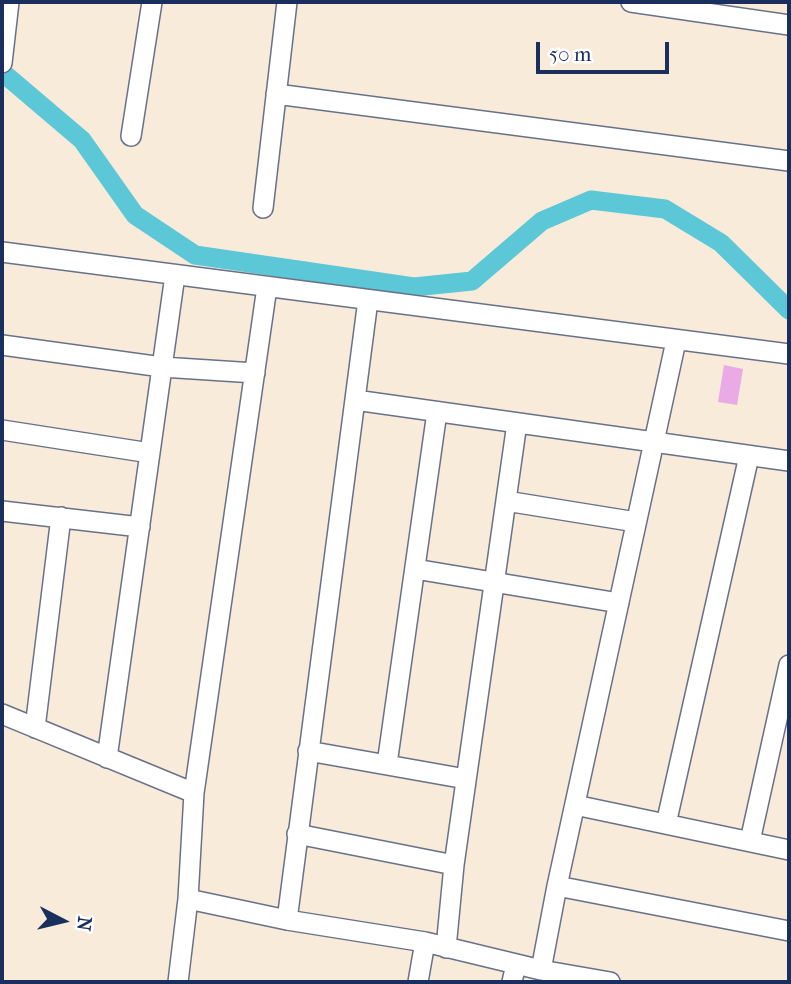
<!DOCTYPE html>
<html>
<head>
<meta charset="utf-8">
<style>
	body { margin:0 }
	#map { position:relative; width:791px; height:984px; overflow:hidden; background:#f8ebda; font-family:"IM FELL French Canon",serif }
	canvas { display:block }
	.frame { position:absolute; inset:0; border:4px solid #1b2f5e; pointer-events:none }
	.north { position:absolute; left:28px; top:886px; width:70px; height:70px; -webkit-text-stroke:5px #fff; paint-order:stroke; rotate:97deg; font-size:19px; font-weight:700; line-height:28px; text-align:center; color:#1b2f5e }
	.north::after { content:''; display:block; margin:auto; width:24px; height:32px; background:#1b2f5e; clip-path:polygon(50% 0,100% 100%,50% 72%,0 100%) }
	.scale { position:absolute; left:536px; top:42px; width:133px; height:32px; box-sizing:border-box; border:4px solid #1b2f5e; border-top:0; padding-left:9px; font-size:21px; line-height:24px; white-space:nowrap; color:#1b2f5e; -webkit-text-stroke:5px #fff; paint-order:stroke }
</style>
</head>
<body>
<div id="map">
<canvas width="791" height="984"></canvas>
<div class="frame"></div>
<div class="north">N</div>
<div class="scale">50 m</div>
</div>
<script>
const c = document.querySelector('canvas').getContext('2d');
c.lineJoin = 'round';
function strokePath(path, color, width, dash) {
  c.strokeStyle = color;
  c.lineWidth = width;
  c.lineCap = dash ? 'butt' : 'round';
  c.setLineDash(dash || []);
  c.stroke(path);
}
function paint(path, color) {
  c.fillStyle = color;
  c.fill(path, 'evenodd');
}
strokePath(new Path2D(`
	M2,72L82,140L135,215L195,255L414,287L472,281L542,221L591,200L665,209L721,243L789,310`), '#5cc7d6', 19);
paint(new Path2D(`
	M724,365L743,369L737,405L718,402Z`), '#eaaae5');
const minor = new Path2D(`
	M631,2L789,25
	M2,63L9,2
	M276,94L789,161
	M131,136L152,2
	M263,208L287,2
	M2,252L789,354
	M2,345L162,367L255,373
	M355,400L789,461
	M2,430L150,453
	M506,501L636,522
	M2,511L140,527
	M415,569L619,603
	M2,714L194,793L188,899L287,920L425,942L541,970L610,982
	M35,728L61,517
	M308,751L466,779
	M107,758L175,275
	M387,764L437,412
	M194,793L267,287
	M575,805L789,850
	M666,824L749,456
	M297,834L454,865
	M750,841L789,665
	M557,886L789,931
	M287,920L368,300
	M446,948L454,865L517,423
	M541,970L557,886L676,341
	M178,982L188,899
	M418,982L425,942
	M512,982L516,964`);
strokePath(minor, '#687189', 22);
strokePath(minor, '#fff', 19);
</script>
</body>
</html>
